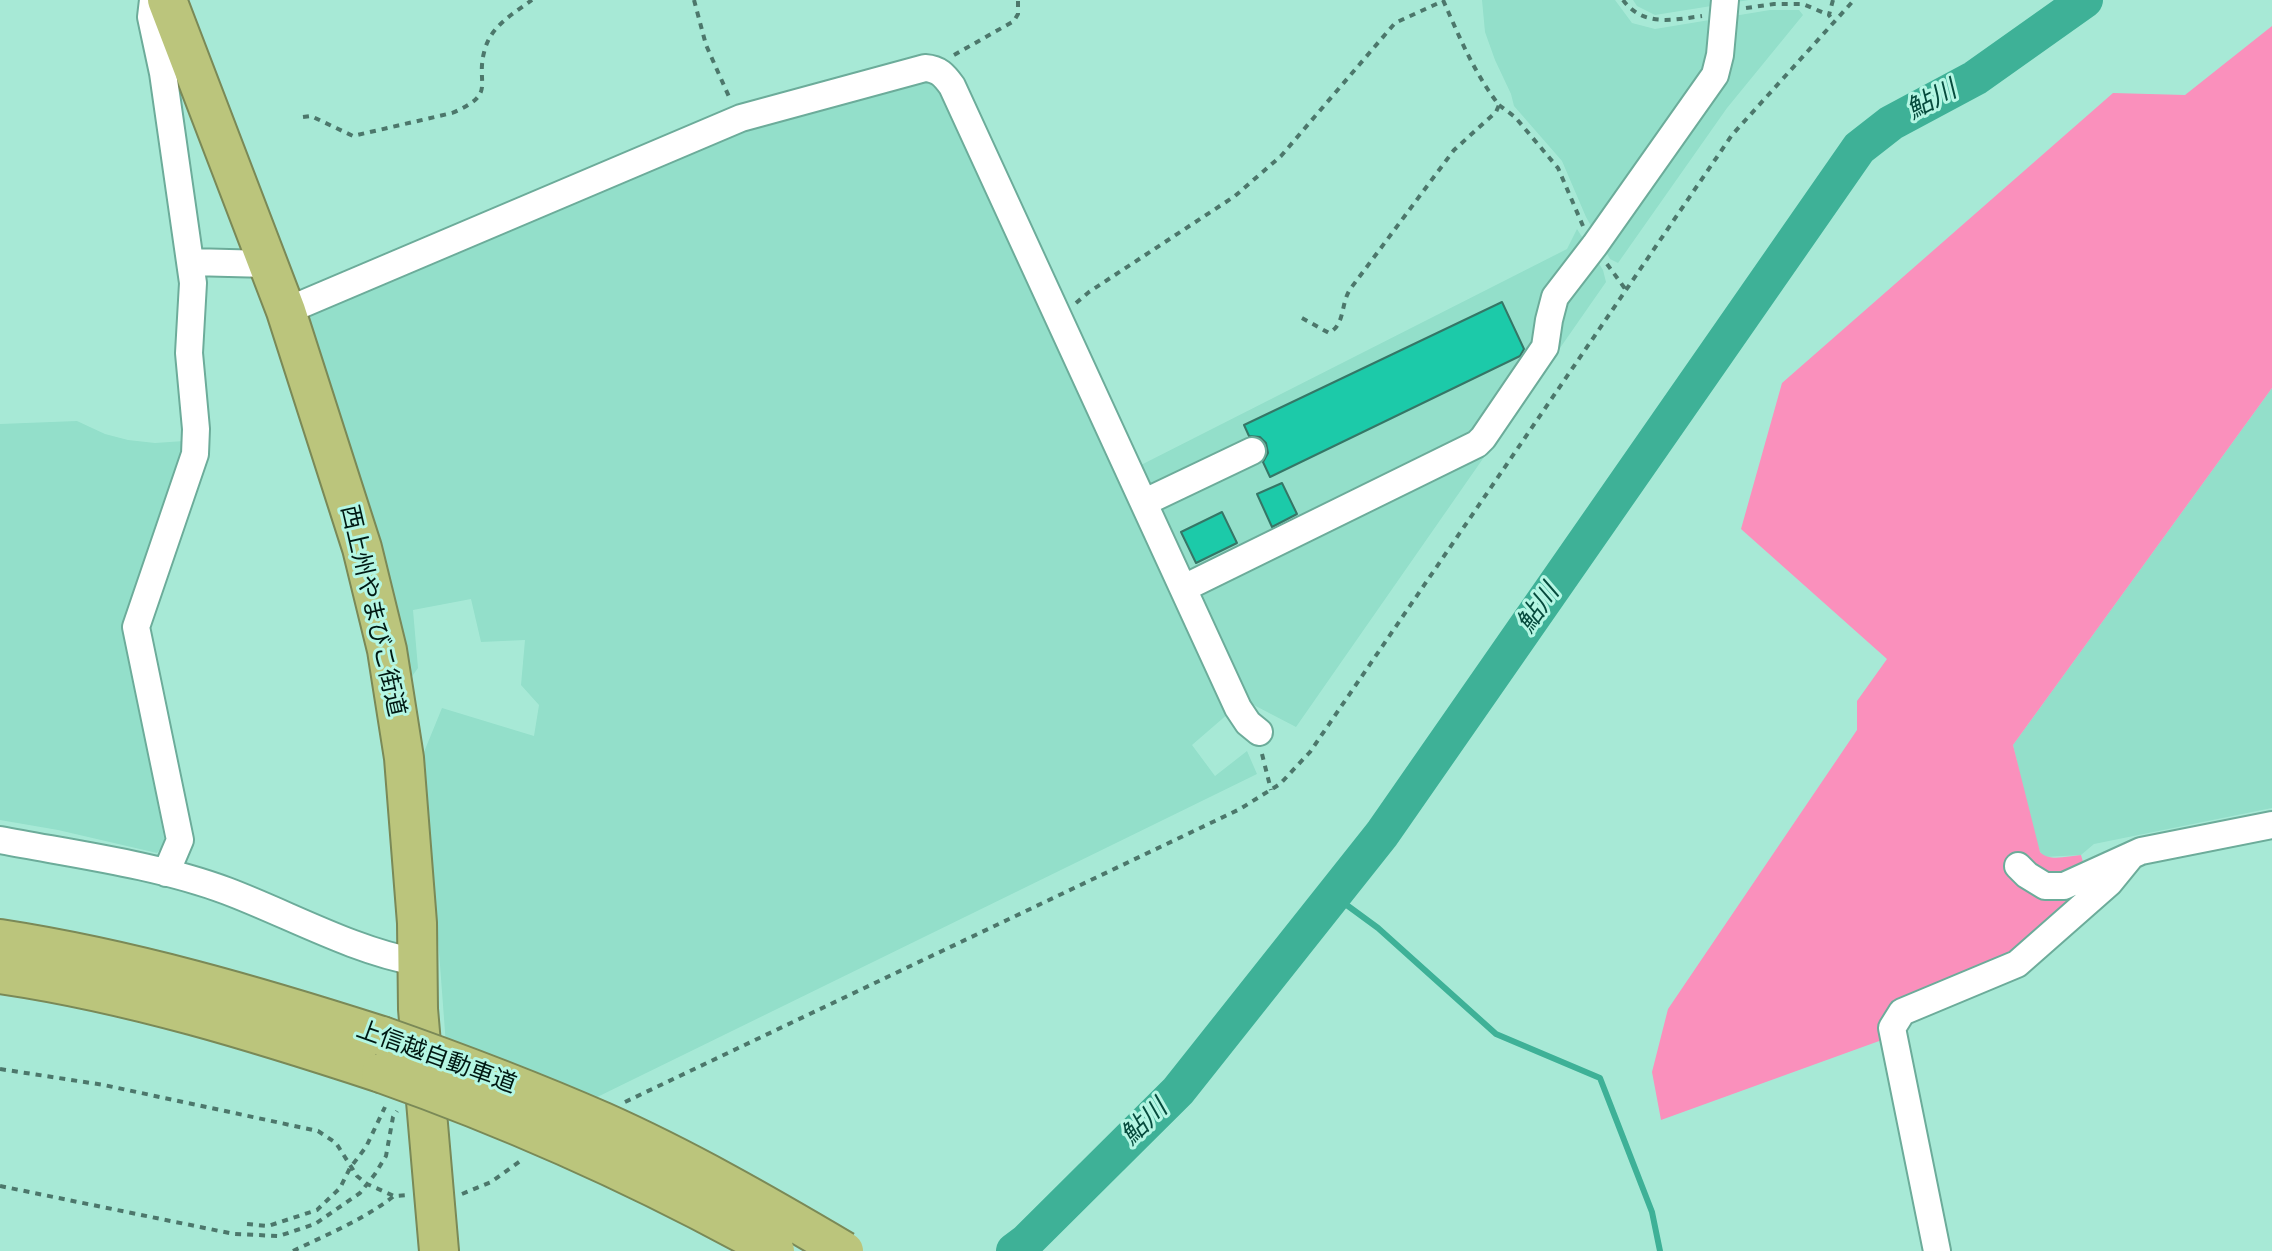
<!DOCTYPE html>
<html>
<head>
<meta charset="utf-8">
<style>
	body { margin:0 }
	canvas { display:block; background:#a7e9d6 }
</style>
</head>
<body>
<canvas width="2272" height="1251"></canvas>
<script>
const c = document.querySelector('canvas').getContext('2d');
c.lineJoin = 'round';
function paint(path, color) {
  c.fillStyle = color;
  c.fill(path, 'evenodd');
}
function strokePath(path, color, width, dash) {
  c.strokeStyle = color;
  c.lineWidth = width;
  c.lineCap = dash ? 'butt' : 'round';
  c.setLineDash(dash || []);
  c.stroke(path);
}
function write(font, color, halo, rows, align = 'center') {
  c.font = font + ' "Varela Round","Noto Sans JP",sans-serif';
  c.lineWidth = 6;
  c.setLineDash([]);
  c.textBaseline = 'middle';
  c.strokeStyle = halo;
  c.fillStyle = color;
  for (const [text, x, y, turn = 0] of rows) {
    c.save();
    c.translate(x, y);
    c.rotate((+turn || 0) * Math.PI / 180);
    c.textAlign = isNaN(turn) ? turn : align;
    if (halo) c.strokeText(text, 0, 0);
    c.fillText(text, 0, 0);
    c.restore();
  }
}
paint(new Path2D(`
	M1482,0H1615L1632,23L1655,29L1770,10H1799L1803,15L1727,108L1618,263L1610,259L1586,217L1562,161L1514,106L1511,94L1495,60L1485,32Z
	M1633,0H1749L1655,15L1637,6Z
	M924,81L946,90L1229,713L1192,745L1215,776L1247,751L1257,774L587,1102L446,1045L424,752L442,708L534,736L539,705L521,685L525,640L481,642L471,599L413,610L418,668L408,682L306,328L311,313L757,123Z
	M1577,229L1603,270L1606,282L1296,727L1246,701L1137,467L1567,249Z
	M2272,388V808L2094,844L2081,855L2044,857L2040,852L2034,834L2013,745Z
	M77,421L105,434L128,440L155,443L184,441L185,451L126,618L165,844L157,853L58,830L0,820V424Z`), '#93dfca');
paint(new Path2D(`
	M2272,26V388L2013,745L2040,852C2049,862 2068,856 2081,855L2091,890L2014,958L1882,1040L1661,1120L1652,1072L1668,1009L1857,730V701L1887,659L1741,529L1782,383L2113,93L2185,95Z`), '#fa90bc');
strokePath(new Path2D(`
	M1333,895L1378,928L1496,1034L1600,1078L1652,1212L1660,1251`), '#3eb197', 6);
strokePath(new Path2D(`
	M1014,1251L1026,1242L1178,1091L1382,834L1859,148L1891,123L1975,78L2085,0`), '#3eb197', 36);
const building = new Path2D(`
	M1502,302L1524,349L1520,356L1270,477L1263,462L1268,453L1266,443L1260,437L1249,436L1244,425Z
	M1282,483L1297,514L1272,527L1257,494Z
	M1222,512L1237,543L1196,563L1181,532Z`);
paint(building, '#1ccaa9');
strokePath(building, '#357666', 2);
const minor = new Path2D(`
	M153,0L151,17L163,73L193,283L189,353L196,429L195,454L136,627L180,840L166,873
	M190,262L268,264
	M286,311L741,118L925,68C939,69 944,75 952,86L1238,708L1248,723L1259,732
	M1145,502L1252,451
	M1184,588L1477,444L1483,438L1545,347L1549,320L1555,297L1595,245L1715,75L1720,55L1725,0
	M0,840C73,854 158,865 227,891C288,914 354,951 417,962
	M2018,866L2027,875L2045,886H2064L2141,851L2272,825
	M1937,1251L1892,1028L1902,1012L2017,964L2109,883L2131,856`);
const highway = new Path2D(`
	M167,0L286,311L362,548L387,650L404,758L417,923L418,1009L439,1251
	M0,939C130,959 257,996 382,1036
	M0,974C130,993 256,1032 381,1073`);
strokePath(minor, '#6cac9a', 30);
strokePath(highway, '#7a8957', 42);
strokePath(new Path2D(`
	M694,0L706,45L730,99
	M1623,0C1643,27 1672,20 1702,16
	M1833,0L1829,15L1834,22
	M1746,8L1774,4H1803L1829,15
	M954,55L1014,21L1018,14V0
	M1499,105L1515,117L1558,168L1583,226
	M303,117L311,116L353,136L452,113C499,93 474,85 485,49C491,26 514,13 532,0
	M1607,264L1626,290
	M1076,303L1089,292L1235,196L1281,156L1395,23L1443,1
	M1302,318L1329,333C1346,324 1340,303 1351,288L1454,150L1496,112L1499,105C1474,73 1459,36 1443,0
	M1262,754L1271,790
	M0,1069L104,1085L318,1131L336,1143L357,1176L367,1184L394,1196L408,1195
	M625,1102L1240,809L1280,784L1310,752L1732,135L1854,0
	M0,1186L234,1234L279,1236L315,1224L360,1193L375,1174L386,1156L393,1117L397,1111
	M462,1194L491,1182L523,1159
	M247,1224L268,1226L317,1210L340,1188L350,1168L366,1147L385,1107
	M293,1251C328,1234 363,1220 394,1196`), '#4c776b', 4, [6, 6]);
strokePath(minor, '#fff', 26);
strokePath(highway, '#bbc57c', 38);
const highwayBridge = new Path2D(`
	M382,1036C456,1062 530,1090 603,1122C686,1159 766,1205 844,1251
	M381,1073C517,1121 648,1180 775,1251`);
strokePath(highwayBridge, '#7a8957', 42, []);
strokePath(highwayBridge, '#bbc57c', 38);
write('24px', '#001913', '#b4f6e3', [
	["西上州やまびこ街道",372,611,77],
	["上信越自動車道",436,1058,20]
]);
write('italic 26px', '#064b3d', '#b4f6e3', [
	["鮎川",1932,101,-28],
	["鮎川",1539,609,-55],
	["鮎川",1145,1123,-44]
]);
</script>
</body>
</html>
